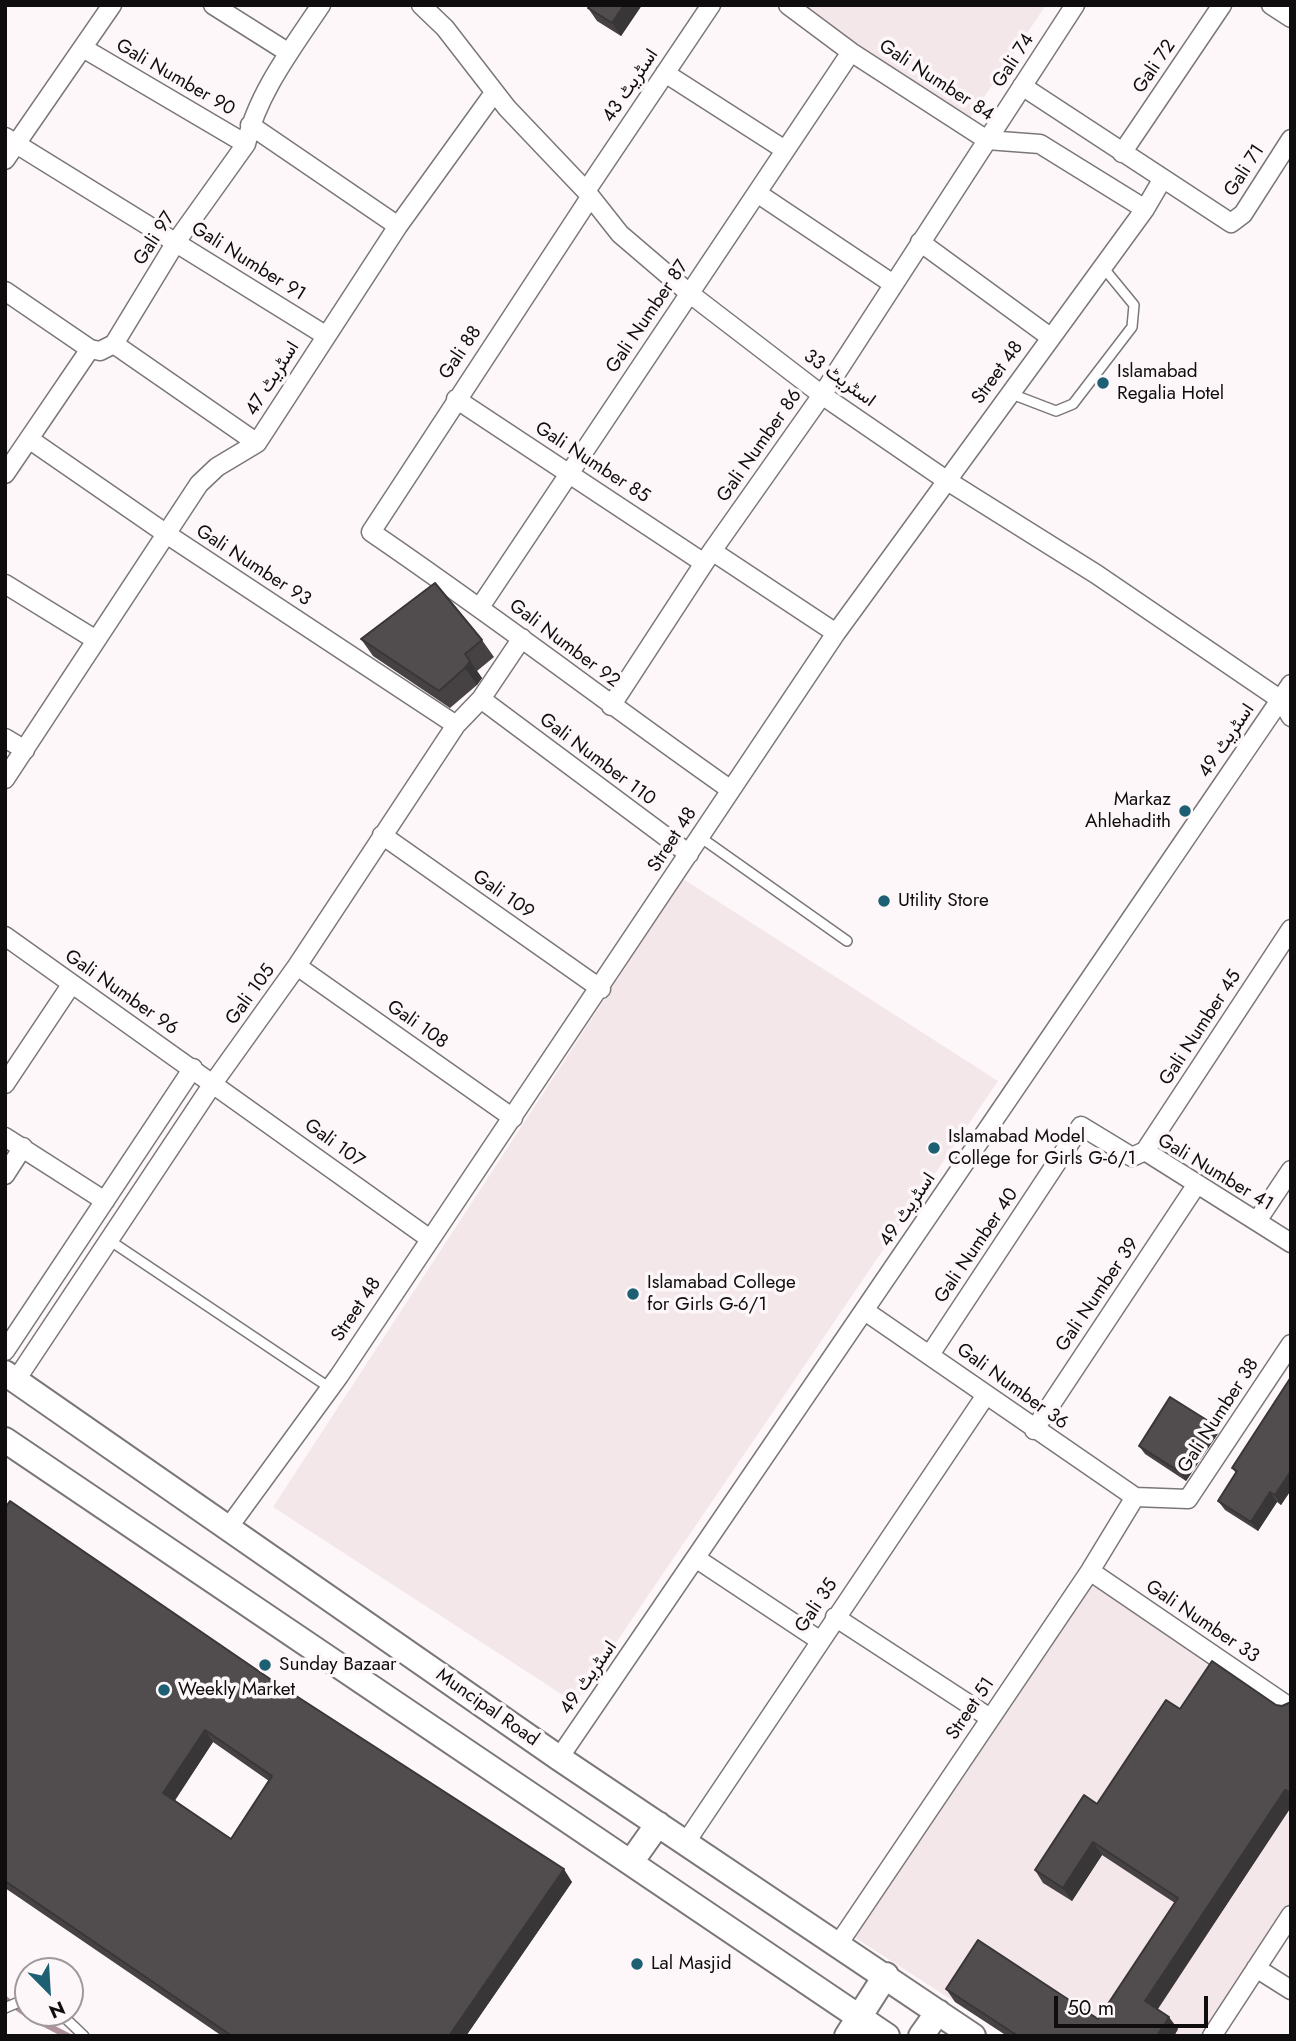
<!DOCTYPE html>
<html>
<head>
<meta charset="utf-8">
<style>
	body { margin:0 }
	#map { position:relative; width:1296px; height:2041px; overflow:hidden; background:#fdf7f9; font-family:Jost,sans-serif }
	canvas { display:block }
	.frame { position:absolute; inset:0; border:7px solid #0f0d0e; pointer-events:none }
	.north { position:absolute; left:14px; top:1957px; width:70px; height:70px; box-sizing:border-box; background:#fdf7f9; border:2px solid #9e999b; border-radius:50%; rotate:156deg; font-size:19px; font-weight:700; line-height:28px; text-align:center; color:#0f0d0e }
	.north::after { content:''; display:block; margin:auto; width:24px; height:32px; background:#1d6073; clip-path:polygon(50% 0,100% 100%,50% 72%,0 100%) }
	.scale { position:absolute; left:1054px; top:1996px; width:154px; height:32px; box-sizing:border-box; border:4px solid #0f0d0e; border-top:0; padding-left:9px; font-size:21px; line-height:24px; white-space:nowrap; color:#0f0d0e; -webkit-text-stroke:5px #fdf7f9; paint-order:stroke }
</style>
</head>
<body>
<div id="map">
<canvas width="1296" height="2041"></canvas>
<div class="frame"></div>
<div class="north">N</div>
<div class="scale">50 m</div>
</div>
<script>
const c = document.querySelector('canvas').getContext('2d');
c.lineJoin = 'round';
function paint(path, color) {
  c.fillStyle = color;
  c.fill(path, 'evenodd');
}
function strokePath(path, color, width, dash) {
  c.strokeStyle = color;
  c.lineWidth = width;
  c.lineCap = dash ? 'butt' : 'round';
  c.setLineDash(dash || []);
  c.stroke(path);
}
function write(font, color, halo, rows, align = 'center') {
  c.font = font + ' Jost,Vazirmatn,sans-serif';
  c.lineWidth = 7;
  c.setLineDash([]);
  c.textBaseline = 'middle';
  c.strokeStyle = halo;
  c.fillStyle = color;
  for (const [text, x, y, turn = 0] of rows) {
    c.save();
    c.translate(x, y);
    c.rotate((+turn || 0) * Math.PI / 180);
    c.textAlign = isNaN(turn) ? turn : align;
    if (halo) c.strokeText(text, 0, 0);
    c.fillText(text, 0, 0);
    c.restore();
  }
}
paint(new Path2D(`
	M790,5H1046L970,118Z
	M683,879L998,1081L575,1703L273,1507Z
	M1090,1578L1291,1716V1903L1203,2036H1008L854,1937Z`), '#f4e7ea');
strokePath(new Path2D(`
	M5,1999L29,2016L68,2036`), '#b1919b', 6);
const lane = new Path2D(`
	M1009,393L1056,411L1073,404L1132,327L1134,305L1102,266
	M700,837L847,941
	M109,1240L330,1388
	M5,2008L28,1998
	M60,2013L84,2036`);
const street = new Path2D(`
	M213,5L289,53
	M421,5L445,28L507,108L586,191L620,234L689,293L822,395L946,480L1096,574L1281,700L1291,717
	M788,5L851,52L987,140L1040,144L1145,209
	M1271,5L1291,18
	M83,48L246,144
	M665,73L785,150
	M1022,86L1231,223L1243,214L1291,139
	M250,125L398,226
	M5,137L325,335
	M1122,153L1222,5
	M5,160L112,5
	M586,191L711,5
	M757,193L893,284
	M589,199L371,532C493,615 610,705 731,790
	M920,242L1050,337
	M5,291L90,349
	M114,344L257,443
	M456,399L704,563
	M29,439L168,535L456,725
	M5,474L90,349L100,351L114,344L176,242L246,144C257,94 293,47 321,5
	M712,551L836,633
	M5,584L96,640
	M480,607L851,52
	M481,699L689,854
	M611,706L712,551L822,395L1075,5
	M5,738L25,750
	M5,779L199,484L217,467L257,443L398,226L494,93
	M382,835L601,989
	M5,936L430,1239
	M297,966L513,1118
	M5,1084L71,985
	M5,1137L105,1201
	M1145,1151L1291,929
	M5,1175L23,1147
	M1257,1221L1291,1170
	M865,1311L1135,1497
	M5,1351L193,1068
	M931,1353L1081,1126L1132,1157L1145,1151L1291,1243
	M16,1380L214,1082L297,966L456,725L481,699L522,638
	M1034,1430L1197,1184
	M1135,1497L1188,1499L1291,1344
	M228,1528L339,1376L836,633L1145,209L1162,180
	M697,1559L819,1640
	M1090,1571L1291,1708
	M835,1617L990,1718
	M559,1758L1291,684
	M686,1842L986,1395
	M839,1943L1090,1571L1135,1497
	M1256,1968L1291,1990
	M1212,2036L1291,1915`);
const secondary = new Path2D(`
	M5,1373L559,1758L973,2036
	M5,1440L887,2036
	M631,1862L658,1824
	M847,2036L886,1975
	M921,2036L938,2012`);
strokePath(lane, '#7b7778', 12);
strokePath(street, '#7b7778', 21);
strokePath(secondary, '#7b7778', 28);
strokePath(lane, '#fff', 9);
strokePath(street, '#fff', 18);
strokePath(secondary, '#fff', 24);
paint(new Path2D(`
	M590,5H642L621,36L597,21L588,8Z
	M361,639L482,640L494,657L477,671L482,678L477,685L450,708L373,656Z
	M1291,1377V1490L1281,1505L1277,1502L1258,1531L1225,1510L1218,1501L1236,1473L1232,1468Z
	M1219,1432L1186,1481L1145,1454L1139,1446Z
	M5,1508L273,1681L572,1882L466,2036H222L5,1888ZM213,1742L269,1781L231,1839L175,1800Z
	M1291,1702V1807L1158,2009L1178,2029L1174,2036H1007L955,2002L946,1989L1098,2019L1175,1903L1102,1855L1072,1901L1043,1883L1035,1870L1097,1804L1180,1709L1276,1705L1282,1706Z`), '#464243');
paint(new Path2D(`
	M624,5H642L621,36L612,23Z
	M470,661L482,678L477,685L465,668Z
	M1213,1424L1219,1432L1186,1481L1180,1472Z
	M1291,1471V1490L1281,1505L1275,1495Z
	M1270,1492L1277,1502L1258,1531L1251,1522Z
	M205,1730L213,1742L172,1805L163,1793Z
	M1285,1790L1291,1798V1807L1154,2014L1145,2001Z
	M1093,1842L1102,1855L1072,1901L1063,1888Z
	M564,1869L572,1882L466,2036H449Z
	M1169,2017L1178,2029L1174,2036H1157Z`), '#393637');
const building = new Path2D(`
	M590,5H624L612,23L588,8Z
	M435,583L482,640L465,654L470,661L465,668L439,691L361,639Z
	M1291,1377V1471L1275,1495L1270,1492L1251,1522L1218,1501L1237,1471L1232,1468Z
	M1170,1397L1213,1424L1180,1472L1139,1446Z
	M10,1501L273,1681L564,1869L449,2036H232L5,1881V1508ZM205,1730L272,1776L231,1839L163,1793Z
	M1212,1661L1276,1705L1282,1706L1291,1702V1793L1285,1790L1145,2001L1169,2017L1157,2036H1018L946,1989L978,1940L1098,2019L1178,1898L1093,1842L1063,1888L1035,1870L1084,1795L1097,1804L1166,1700L1180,1709Z`);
paint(building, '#514d4e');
strokePath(building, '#393637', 2);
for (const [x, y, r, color] of [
	[1103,383,7,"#1d6073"],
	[1185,811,7,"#1d6073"],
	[884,901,7,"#1d6073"],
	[934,1148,7,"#1d6073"],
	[633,1294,7,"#1d6073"],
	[265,1665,7,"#1d6073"],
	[164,1690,7,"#1d6073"],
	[637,1964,7,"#1d6073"]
]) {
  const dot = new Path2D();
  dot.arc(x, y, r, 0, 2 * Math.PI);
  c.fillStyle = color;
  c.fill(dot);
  strokePath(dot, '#fdf7f9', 2.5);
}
write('19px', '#0f0d0e', '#fdf7f9', [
	["Gali 74",1014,61,-57],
	["Gali 72",1155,67,-56],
	["Gali Number 90",175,78,30],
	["Gali Number 84",936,81,33],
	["اسٹریٹ 43",631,86,-56],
	["Gali 71",1245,171,-57],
	["Gali 97",155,239,-57],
	["Gali Number 91",248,262,32],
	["Gali Number 87",648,317,-56],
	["Gali 88",461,353,-56],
	["Street 48",998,373,-54],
	["اسٹریٹ 47",273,379,-58],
	["اسٹریٹ 33",839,379,36],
	["Gali Number 86",760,446,-55],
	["Gali Number 85",592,463,33],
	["Gali Number 93",253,566,33],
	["Gali Number 92",564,644,37],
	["اسٹریٹ 49",1227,741,-56],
	["Gali Number 110",597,760,37],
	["Street 48",673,840,-57],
	["Gali 109",503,895,35],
	["Gali Number 96",121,993,35],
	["Gali 105",251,995,-54],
	["Gali 108",417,1025,35],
	["Gali Number 45",1201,1028,-57],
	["Gali 107",334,1144,36],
	["Gali Number 41",1215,1173,31],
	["اسٹریٹ 49",908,1210,-56],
	["Gali Number 40",977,1246,-56],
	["Gali Number 39",1098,1295,-56],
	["Street 48",357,1310,-56],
	["Gali Number 36",1012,1387,36],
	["Gali Number 38",1219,1416,-57],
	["Gali 35",817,1606,-56],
	["Gali Number 33",1202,1622,34],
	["اسٹریٹ 49",589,1678,-55],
	["Muncipal Road",487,1708,35],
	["Street 51",971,1709,-56]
]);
write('19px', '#0f0d0e', '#fdf7f9', [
	["Islamabad",1117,372],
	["Regalia Hotel",1117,394],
	["Markaz",1171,800,"right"],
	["Ahlehadith",1171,822,"right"],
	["Utility Store",898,901],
	["Islamabad Model",948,1137],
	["College for Girls G-6/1",948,1159],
	["Islamabad College",647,1283],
	["for Girls G-6/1",647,1305],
	["Sunday Bazaar",279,1665],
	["Weekly Market",178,1690],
	["Lal Masjid",651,1964]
], 'left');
</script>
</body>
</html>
